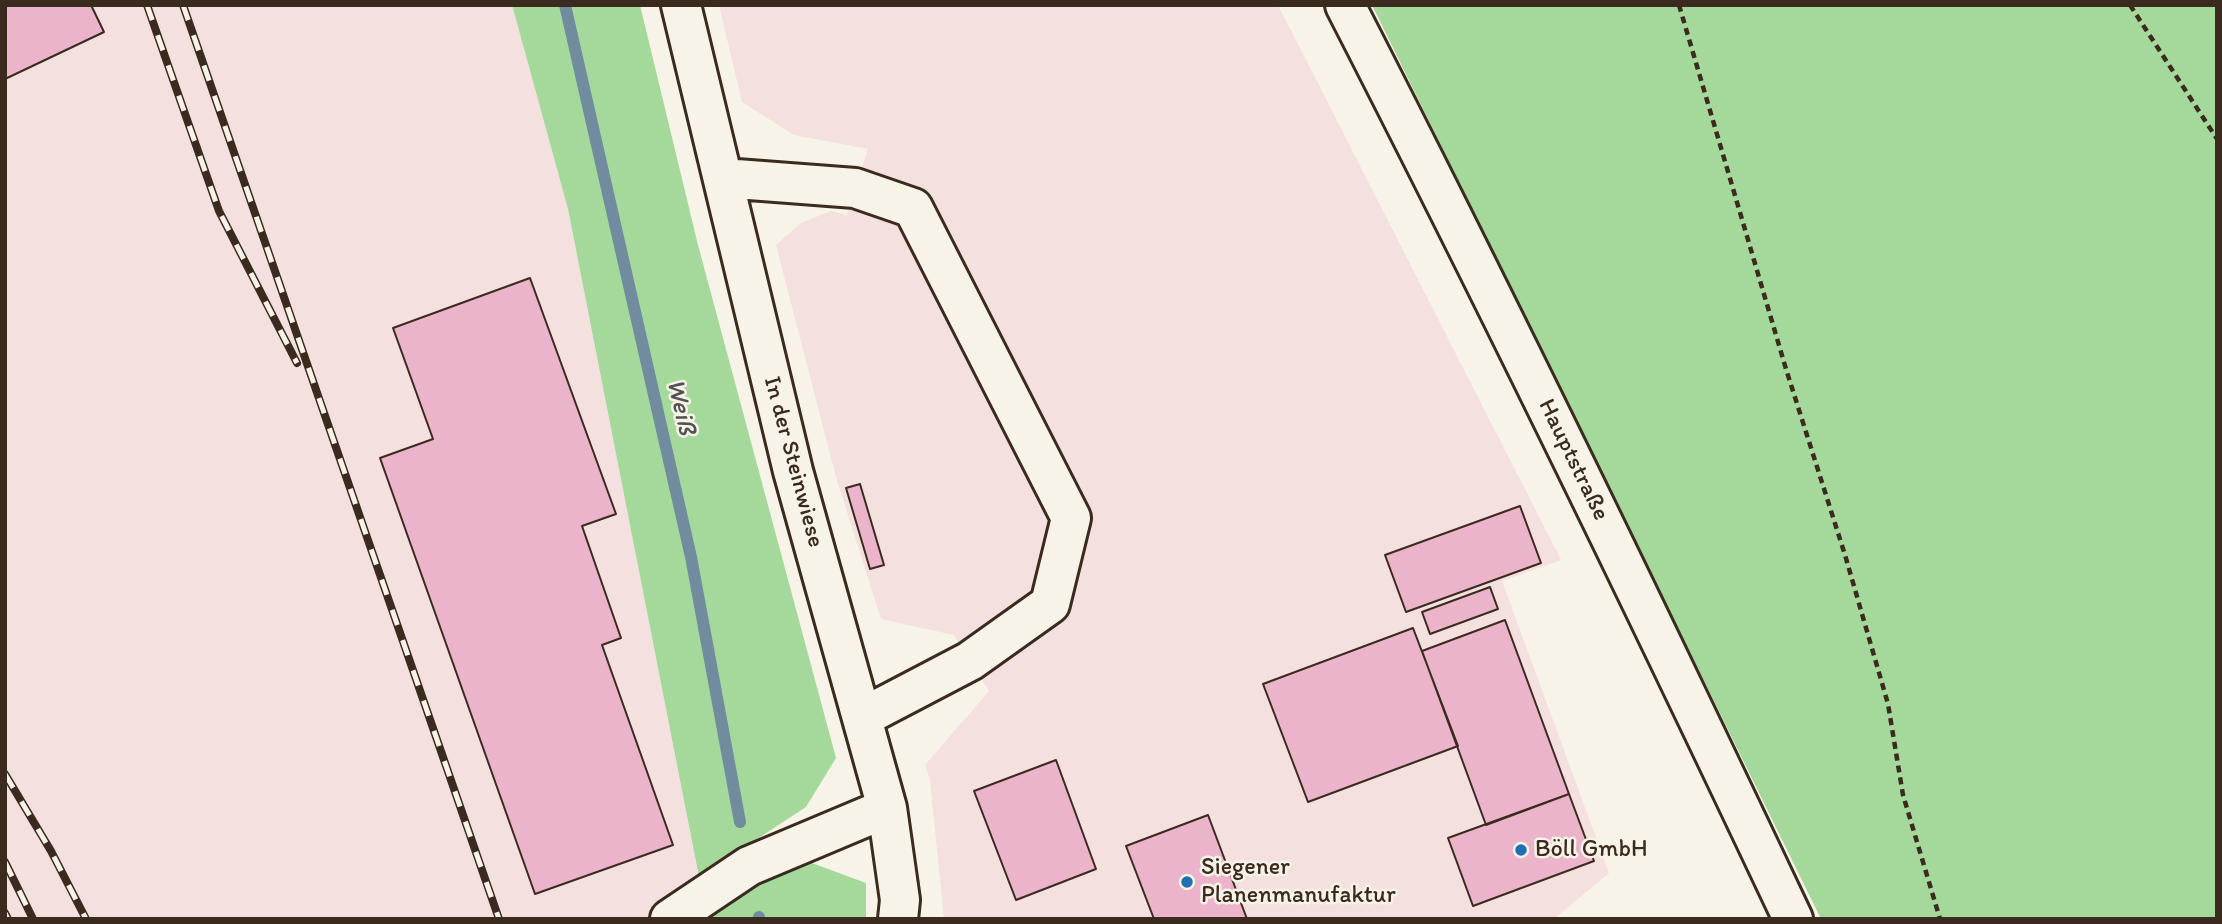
<!DOCTYPE html>
<html>
<head>
<meta charset="utf-8">
<style>
	body { margin:0 }
	#map { position:relative; width:2222px; height:924px; overflow:hidden; background:#f7f3e8; font-family:Itim,sans-serif }
	canvas { display:block }
	.frame { position:absolute; inset:0; border:7px solid #3b2a1e; pointer-events:none }
</style>
</head>
<body>
<div id="map">
<canvas width="2222" height="924"></canvas>
<div class="frame"></div>
</div>
<script>
const c = document.querySelector('canvas').getContext('2d');
c.lineJoin = 'round';
function paint(path, color) {
  c.fillStyle = color;
  c.fill(path, 'evenodd');
}
function strokePath(path, color, width, dash) {
  c.strokeStyle = color;
  c.lineWidth = width;
  c.lineCap = dash ? 'butt' : 'round';
  c.setLineDash(dash || []);
  c.stroke(path);
}
function write(font, color, halo, rows, align = 'center') {
  c.font = font + ' Itim,sans-serif';
  c.lineWidth = 5;
  c.setLineDash([]);
  c.textBaseline = 'middle';
  c.strokeStyle = halo;
  c.fillStyle = color;
  for (const [text, x, y, turn = 0] of rows) {
    c.save();
    c.translate(x, y);
    c.rotate((+turn || 0) * Math.PI / 180);
    c.textAlign = isNaN(turn) ? turn : align;
    if (halo) c.strokeText(text, 0, 0);
    c.fillText(text, 0, 0);
    c.restore();
  }
}
paint(new Path2D(`
	M5,5H512L568,209L699,877L648,919H5Z
	M719,5H1278L1561,560L1502,581L1609,873L1554,919H944L930,780L925,765L989,691L954,635L881,619L836,477L776,245L801,223L831,211L847,215L868,149L794,135L742,102Z`), '#f3e0df');
paint(new Path2D(`
	M512,5H640L698,245L836,758L806,807L699,877L568,209Z
	M1372,5H2217V919H1821Z
	M801,859L866,883V919H706Z`), '#a5d99b');
strokePath(new Path2D(`
	M565,5L691,557L740,822
	M759,919V917`), '#728c9f', 12);
const building = new Path2D(`
	M5,5H91L104,32L5,79Z
	M530,278L616,514L582,526L621,638L602,645L673,845L535,894L380,458L433,439L393,328Z
	M860,484L884,565L870,569L846,488Z
	M1520,506L1541,563L1406,612L1385,555Z
	M1490,587L1498,609L1430,634L1422,612Z
	M1505,620L1569,794L1486,825L1422,651Z
	M1413,628L1458,746L1308,802L1263,684Z
	M1056,760L1096,869L1016,900L974,791Z
	M1569,794L1594,861L1473,906L1448,838Z
	M1208,815L1247,919H1154L1126,846Z`);
paint(building, '#ebb4ca');
strokePath(building, '#3b2a1e', 2);
const minor = new Path2D(`
	M681,5L793,471L887,808L900,900L898,919
	M723,178L855,188L913,208L1071,518L1050,604L970,661L863,717
	M670,919L749,866L887,808`);
const major = new Path2D(`
	M1345,5C1500,307 1648,612 1793,919`);
strokePath(minor, '#3b2a1e', 44);
strokePath(major, '#3b2a1e', 44);
strokePath(new Path2D(`
	M1679,5L1786,369L1845,555L1888,704L1903,795L1940,919
	M2130,5L2217,139`), '#3b2a1e', 4.5, [7, 5]);
strokePath(minor, '#f7f3e8', 38);
strokePath(major, '#f7f3e8', 38);
const rail = new Path2D(`
	M147,5L219,211L297,363
	M183,5L499,919
	M5,774L51,851L86,919
	M5,862L33,919
	M5,913L8,919`);
strokePath(rail, '#3b2a1e', 8);
strokePath(rail, '#f7f3e8', 5, [16]);
for (const [x, y, r, color] of [
	[1521,850,7,"#1f6fb2"],
	[1187,882,7,"#1f6fb2"]
]) {
  const dot = new Path2D();
  dot.arc(x, y, r, 0, 2 * Math.PI);
  c.fillStyle = color;
  c.fill(dot);
  strokePath(dot, '#f7f3e8', 2.5);
}
write('24px', '#3b2a1e', '#f7f3e8', [
	["Hauptstraße",1573,460,64],
	["In der Steinwiese",793,462,75]
]);
write('24px', '#3b2a1e', '#f7f3e8', [
	["Böll GmbH",1535,850],
	["Siegener",1201,868],
	["Planenmanufaktur",1201,896]
], 'left');
write('italic 26px', '#525354', '#f7f3e8', [
	["Weiß",680,407,77]
]);
</script>
</body>
</html>
